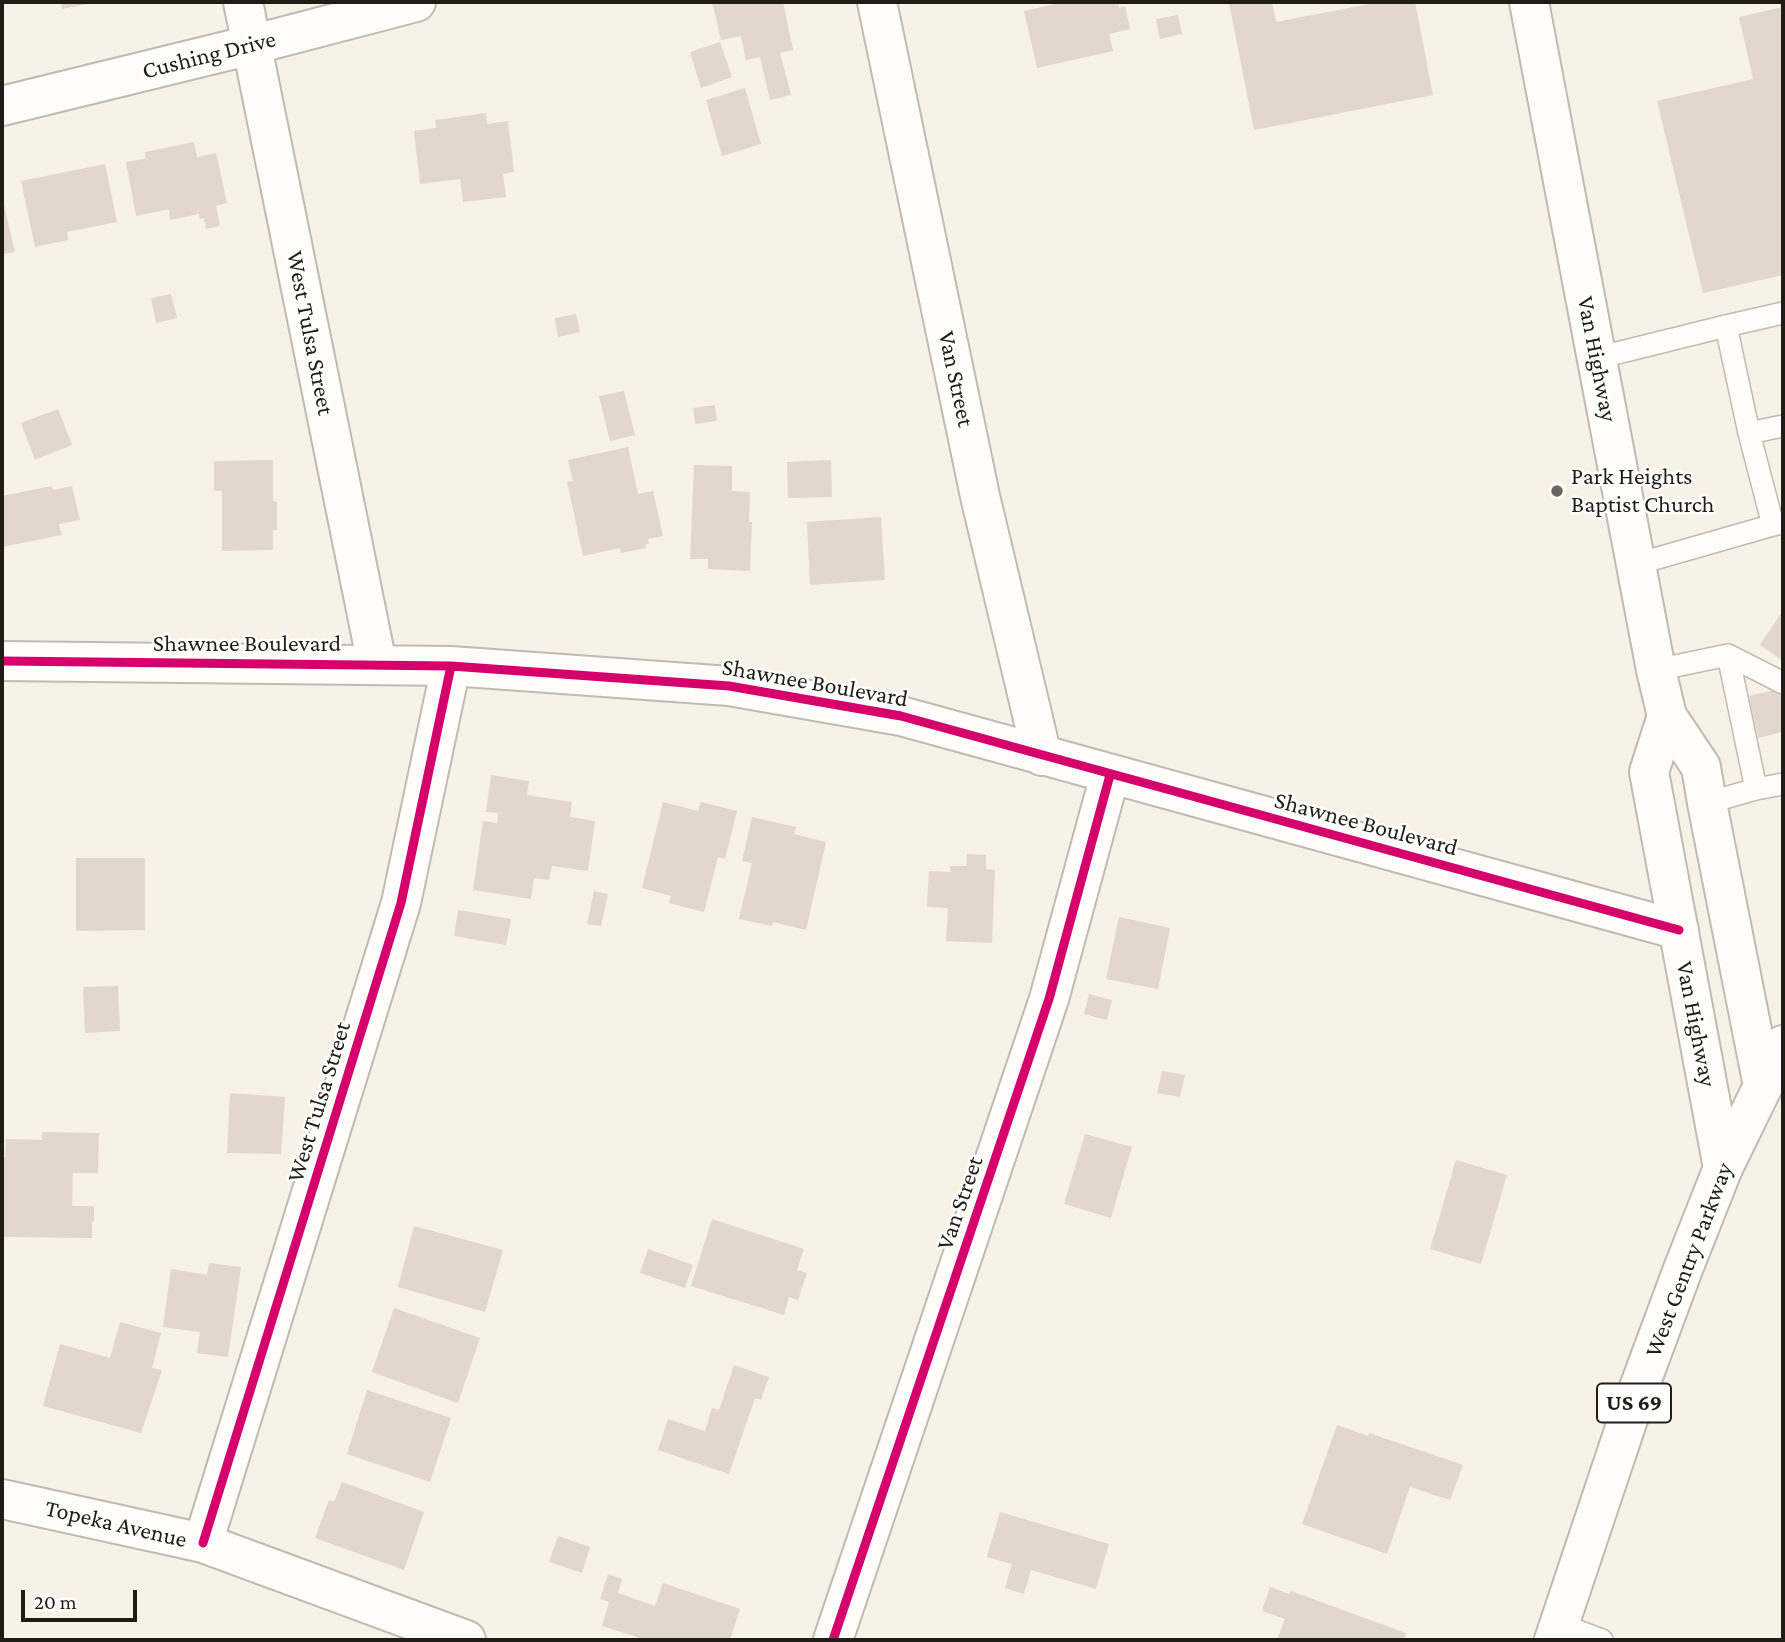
<!DOCTYPE html>
<html>
<head>
<meta charset="utf-8">
<style>
	body { margin:0 }
	#map { position:relative; width:1785px; height:1642px; overflow:hidden; background:#f7f1e6; font-family:"Crimson Pro",serif }
	canvas { display:block }
	.frame { position:absolute; inset:0; border:4px solid #211d16; pointer-events:none }
	.scale { position:absolute; left:21px; top:1590px; width:116px; height:32px; box-sizing:border-box; border:4px solid #211d16; border-top:0; padding-left:9px; font-size:21px; line-height:24px; white-space:nowrap; color:#211d16; -webkit-text-stroke:5px #fff; paint-order:stroke }
</style>
</head>
<body>
<div id="map">
<canvas width="1785" height="1642"></canvas>
<div class="frame"></div>
<div class="scale">20 m</div>
</div>
<script>
const c = document.querySelector('canvas').getContext('2d');
c.lineJoin = 'round';
function paint(path, color) {
  c.fillStyle = color;
  c.fill(path, 'evenodd');
}
function strokePath(path, color, width, dash) {
  c.strokeStyle = color;
  c.lineWidth = width;
  c.lineCap = dash ? 'butt' : 'round';
  c.setLineDash(dash || []);
  c.stroke(path);
}
function write(font, color, halo, rows, align = 'center') {
  c.font = font + ' "Crimson Pro",serif';
  c.lineWidth = 5;
  c.setLineDash([]);
  c.textBaseline = 'middle';
  c.strokeStyle = halo;
  c.fillStyle = color;
  for (const [text, x, y, turn = 0] of rows) {
    c.save();
    c.translate(x, y);
    c.rotate((+turn || 0) * Math.PI / 180);
    c.textAlign = isNaN(turn) ? turn : align;
    if (halo) c.strokeText(text, 0, 0);
    c.fillText(text, 0, 0);
    c.restore();
  }
}
paint(new Path2D(`
	M61,2H93V3L62,9Z
	M712,2H783L793,50L780,53L791,95L770,100L760,57L746,60L741,36L721,40Z
	M1064,2H1118L1119,8L1125,6L1130,29L1109,34L1113,51L1037,68L1024,11Z
	M1229,2H1272L1276,22L1380,2H1415L1433,95L1254,130Z
	M1783,7V275L1703,293L1657,101L1753,79L1739,17Z
	M1178,15L1182,34L1160,39L1156,19Z
	M720,42L732,77L701,88L690,52Z
	M745,88L761,144L722,156L706,100Z
	M486,113L487,124L508,121L514,172L503,174L506,197L463,202L460,179L420,184L414,131L436,128L435,120Z
	M194,142L197,157L216,153L227,203L216,206L220,226L206,229L204,218L200,219L199,214L170,220L169,209L136,216L126,162L145,159V152Z
	M105,164L117,222L67,232L68,240L35,247L21,181Z
	M2,196L15,252L2,254Z
	M171,294L177,318L156,323L151,298Z
	M576,314L580,332L558,337L555,318Z
	M624,391L635,435L610,441L599,396Z
	M715,405L717,421L695,424L693,408Z
	M58,409L72,445L35,460L21,423Z
	M628,447L638,494L653,491L663,536L648,539L649,544H646V548L621,553L620,548L583,556L567,482L573,481L568,460Z
	M273,460V501L277,502V530H273V550L222,551V491H214V461Z
	M831,460L832,497L788,498L787,462Z
	M694,465L732,466V491L750,492L749,522H752L750,571L708,569V559H690Z
	M52,486L53,490L72,486L80,520L59,524L62,535L2,547V496Z
	M881,517L885,580L810,585L807,522Z
	M1783,610V661L1760,645Z
	M1783,688V732L1758,738L1749,696Z
	M491,775L529,781L527,795L572,802L570,817L595,821L588,871L552,866L549,880L534,878L531,899L473,890L483,821L497,823L498,813L486,812Z
	M663,802L698,811L701,802L737,811L725,859L718,857L704,912L669,903L671,896L642,888Z
	M752,817L796,827L794,834L826,842L806,930L773,922L772,926L739,919L752,863L742,861Z
	M967,854L986,855V869L995,870L992,943L946,941L948,908L927,907L929,871L951,872L950,866H966Z
	M76,858H145V930L76,931Z
	M594,891L608,894L601,926L587,924Z
	M458,910L511,919L506,945L454,936Z
	M1119,917L1170,928L1158,989L1106,979Z
	M118,986L120,1031L85,1033L83,987Z
	M1089,994L1112,1000L1107,1020L1084,1014Z
	M1162,1071L1185,1075L1180,1097L1157,1093Z
	M230,1093L285,1097L281,1154L227,1153Z
	M42,1132L99,1133L98,1173H73L72,1206H94V1222L92,1221V1238L2,1237V1157H5L6,1139L42,1140Z
	M1085,1134L1132,1147L1111,1218L1064,1204Z
	M1456,1160L1507,1175L1481,1264L1430,1249Z
	M712,1219L804,1249L797,1270L807,1273L798,1300L789,1297L784,1315L691,1286Z
	M414,1226L503,1250L485,1312L398,1287Z
	M648,1249L693,1265L685,1288L640,1273Z
	M209,1263L241,1267L228,1357L197,1353L200,1332L163,1327L171,1269L207,1275Z
	M394,1308L480,1338L458,1403L372,1372Z
	M120,1322L161,1333L152,1368L162,1370L141,1433L43,1406L60,1344L110,1358Z
	M734,1365L769,1377L761,1400L755,1398L729,1474L658,1450L668,1419L705,1431L712,1408L719,1410Z
	M367,1390L451,1418L430,1482L347,1454Z
	M1337,1425L1368,1436L1369,1433L1463,1465L1450,1500L1410,1487L1387,1554L1302,1524Z
	M342,1482L424,1512L404,1570L315,1538L329,1500L334,1502Z
	M1000,1512L1109,1544L1096,1589L1031,1570L1024,1594L1005,1588L1012,1564L987,1557Z
	M558,1536L590,1547L582,1573L549,1562Z
	M608,1574L622,1579L618,1593L655,1606L663,1583L740,1609L730,1640H642L643,1639L602,1626L609,1602L600,1599Z
	M1270,1587L1289,1594L1291,1591L1406,1633L1404,1640H1277L1285,1619L1262,1611Z`), '#e1d7cd');
const lane = new Path2D(`
	M1783,313L1726,326L1749,433L1773,525L1783,523
	M1597,358L1726,326
	M1749,433L1783,426
	M1637,564L1773,525
	M1728,655L1756,789
	M1656,670L1728,655L1783,683
	M1707,803L1756,789L1783,784
	M1559,1624L1602,1640`);
const street = new Path2D(`
	M243,2L377,664
	M877,2L980,496L1042,756
	M2,106L251,45L416,2
	M2,661L451,666L729,686L901,716L1679,930
	M2,1499L203,1543L466,1640
	M203,1543L401,903L451,666
	M833,1640L1049,999L1110,775`);
const secondary = new Path2D(`
	M1529,2L1656,670L1667,716L1701,767L1707,803L1763,1086
	M1667,716L1649,772L1723,1168`);
const primary = new Path2D(`
	M1554,1640L1634,1401L1683,1269L1723,1168L1783,1045`);
strokePath(lane, '#c0bbb2', 24);
strokePath(street, '#c0bbb2', 42);
strokePath(secondary, '#c0bbb2', 42);
strokePath(primary, '#c0bbb2', 42);
strokePath(lane, '#fefdfb', 21);
strokePath(street, '#fefdfb', 38);
strokePath(secondary, '#fefdfb', 38);
strokePath(primary, '#fefdfb', 38);
strokePath(new Path2D(`
	M2,661L451,666L729,686L901,716L1679,930
	M203,1543L401,903L451,666
	M833,1640L1049,999L1110,775`), '#d6006c', 9);
for (const [x, y, r, color] of [
	[1557,491,7,"#6c675f"]
]) {
  const dot = new Path2D();
  dot.arc(x, y, r, 0, 2 * Math.PI);
  c.fillStyle = color;
  c.fill(dot);
  strokePath(dot, '#fff', 2.5);
}
for (const [x, y, w] of [
	[1634,1403,74]
]) {
  const box = new Path2D();
  box.roundRect(x - w / 2, y - 19.5, w, 39, 5);
  c.fillStyle = '#fff';
  c.fill(box);
  strokePath(box, '#211d16', 2);
}
write('bold 23px', '#211d16', null, [
	["US 69",1634,1403]
]);
write('24px', '#211d16', '#fff', [
	["Cushing Drive",209,55,-14],
	["West Tulsa Street",310,333,79],
	["Van Highway",1597,359,79],
	["Van Street",956,379,78],
	["Shawnee Boulevard",247,644],
	["Shawnee Boulevard",815,683,10],
	["Shawnee Boulevard",1366,824,15],
	["Van Highway",1696,1024,79],
	["West Tulsa Street",319,1102,-73],
	["Van Street",960,1203,-71],
	["West Gentry Parkway",1689,1260,-69],
	["Topeka Avenue",116,1524,13]
]);
write('24px', '#211d16', '#fff', [
	["Park Heights",1571,477],
	["Baptist Church",1571,505]
], 'left');
</script>
</body>
</html>
